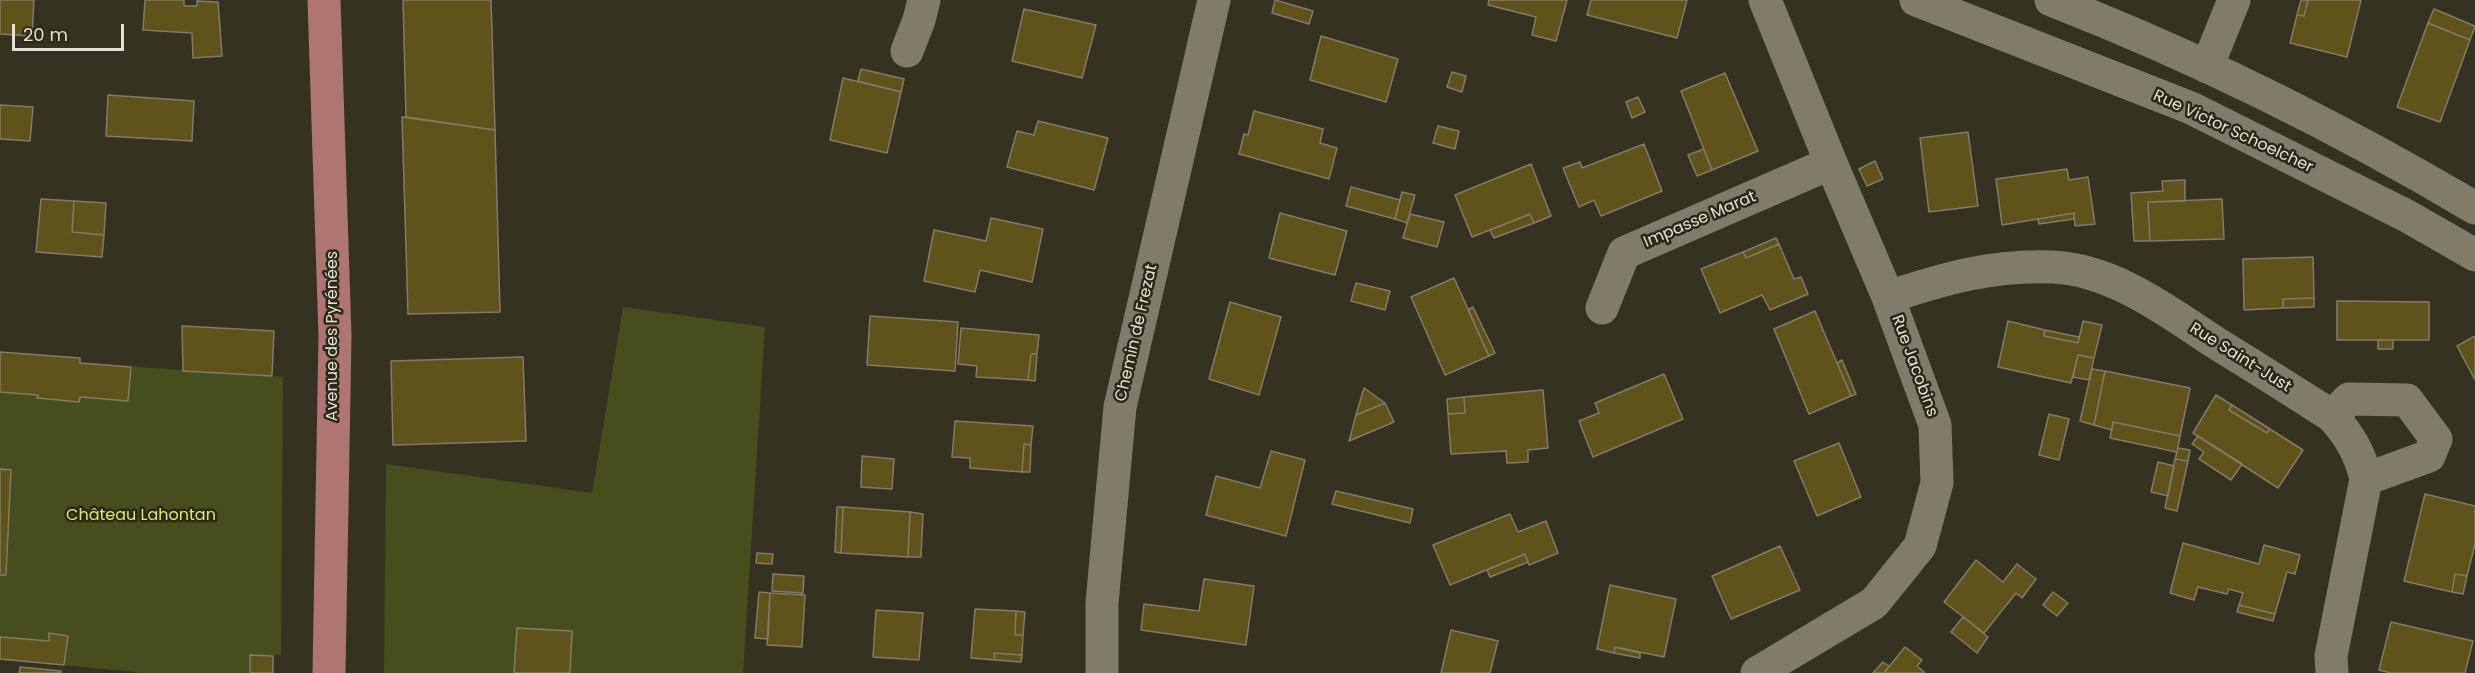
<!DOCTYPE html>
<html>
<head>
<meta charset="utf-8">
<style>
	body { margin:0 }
	#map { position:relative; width:2475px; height:673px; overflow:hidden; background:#363222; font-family:Poppins,sans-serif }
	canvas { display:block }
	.scale { position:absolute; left:12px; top:24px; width:112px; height:27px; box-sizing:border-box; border:3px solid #e3e1d6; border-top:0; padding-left:8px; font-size:18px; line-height:21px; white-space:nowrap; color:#e3e1d6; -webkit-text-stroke:4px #2c2818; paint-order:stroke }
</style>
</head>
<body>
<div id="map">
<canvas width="2475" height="673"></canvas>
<div class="scale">20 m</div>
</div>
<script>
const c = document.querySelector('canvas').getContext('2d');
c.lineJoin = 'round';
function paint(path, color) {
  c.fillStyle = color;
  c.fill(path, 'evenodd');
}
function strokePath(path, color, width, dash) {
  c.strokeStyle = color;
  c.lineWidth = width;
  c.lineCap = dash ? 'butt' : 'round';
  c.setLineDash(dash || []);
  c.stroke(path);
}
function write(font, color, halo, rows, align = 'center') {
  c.font = font + ' Poppins,sans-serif';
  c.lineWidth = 5;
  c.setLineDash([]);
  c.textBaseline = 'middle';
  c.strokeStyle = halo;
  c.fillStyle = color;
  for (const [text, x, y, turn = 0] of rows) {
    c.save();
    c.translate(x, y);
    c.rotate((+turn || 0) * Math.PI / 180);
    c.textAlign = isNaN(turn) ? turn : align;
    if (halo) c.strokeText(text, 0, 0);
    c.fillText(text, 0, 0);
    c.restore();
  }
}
paint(new Path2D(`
	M623,307L765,327L743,673H384L386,464L592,493Z
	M0,352L80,358V363L283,377L281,655H250V673H144L0,659Z`), '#464e1d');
const building = new Path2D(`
	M0,0H34L32,36L0,34Z
	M145,0H184V6H197V1L218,2L222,56L193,58L192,33L143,30Z
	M403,0H491L495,130L406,117Z
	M1275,0L1313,11L1309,24L1272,13Z
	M1489,0H1567L1556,41L1532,35L1536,17L1488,5Z
	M1591,0H1687L1677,38L1587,15Z
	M2301,0H2308L2304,16L2297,15Z
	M2308,0H2361L2347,57L2290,43L2297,15L2304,16Z
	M1024,9L1096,25L1082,78L1012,61Z
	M2434,9L2475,26L2470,40L2428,23Z
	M2428,23L2470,40L2440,122L2397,107Z
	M1321,36L1398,59L1386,102L1310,80Z
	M861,69L904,79L901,92L858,81Z
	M1452,72L1466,76L1462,92L1447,87Z
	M1725,73L1758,151L1712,170L1681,91Z
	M843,78L901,92L887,153L830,140Z
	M108,95L194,101L192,141L106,136Z
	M1638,97L1645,112L1632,118L1626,102Z
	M0,105L33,107L30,141L0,139Z
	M1254,111L1323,129L1320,143L1337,148L1329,179L1239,154L1244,134L1248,135Z
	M402,117L495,130L500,312L408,314Z
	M1038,121L1108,138L1094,190L1007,167L1017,131L1034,135Z
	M1438,126L1459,131L1455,149L1433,143Z
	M1968,132L1978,206L1929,212L1920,138Z
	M1644,144L1662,191L1601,216L1594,200L1579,207L1563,168L1580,162L1582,168Z
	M1704,149L1712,170L1697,176L1688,155Z
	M1875,161L1883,179L1867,186L1859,169Z
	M1531,164L1551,216L1534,223L1530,214L1472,237L1455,195Z
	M2067,169L2069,180L2088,177L2095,224L2075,226L2074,213L2002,225L1996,179Z
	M2185,180V201L2148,202L2150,241H2134L2131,193L2163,191L2162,181Z
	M1351,187L1400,200L1395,219L1346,206Z
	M1402,192L1415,195L1407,223L1395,219Z
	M41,199L74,201L72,232L104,235L102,257L36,252Z
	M2222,199L2224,239L2150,241L2148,202Z
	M74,201L106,203L104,235L72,232Z
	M1280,213L1347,231L1335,275L1269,258Z
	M2074,213V219L2039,224L2038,219Z
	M1410,214L1444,222L1437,247L1403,238Z
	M1530,214L1534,223L1494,238L1490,230Z
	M991,218L1043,229L1032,282L980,270L975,292L924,281L934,230L986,241Z
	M1776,238L1779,244L1746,258L1743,252Z
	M1779,244L1794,279L1801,277L1808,294L1770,310L1762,295L1720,313L1701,269L1743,252L1746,258Z
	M2313,257L2314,298L2283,299V308L2244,310L2243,259Z
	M1454,278L1489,356L1445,375L1411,297Z
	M1356,283L1390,291L1385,310L1351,301Z
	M2314,298V307L2283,308V299Z
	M2337,301L2429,302V340H2337Z
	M1230,302L1281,317L1259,395L1209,379Z
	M1473,307L1495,353L1489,356L1468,310Z
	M1815,311L1851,396L1809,414L1774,329Z
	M870,316L958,322L955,371L867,365Z
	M2008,321L2045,330L2044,336L2078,343L2083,321L2102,325L2094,358L2078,355L2071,383L1998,367Z
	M182,326L274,331L272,376L183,371Z
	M961,328L1039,335L1037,354H1031L1028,380L976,377L977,366L958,364Z
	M2045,330L2079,337L2078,343L2044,336Z
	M2475,336V380L2457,346Z
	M2378,340H2393V349H2378Z
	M0,352L80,358V363L131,367L128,401L80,397L79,402L37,398L38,395L0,392Z
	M1031,354H1037L1035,381L1028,380Z
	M2078,355L2094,358L2089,380L2073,377Z
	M523,357L526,441L393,445L391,361Z
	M1842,360L1856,394L1851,396L1837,363Z
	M2092,369L2105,371L2094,425L2080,421Z
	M2105,371L2190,388L2180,436L2113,422L2112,430L2094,425Z
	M1664,374L1683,419L1593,457L1579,421L1599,413L1595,403Z
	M1364,388L1385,403L1356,415Z
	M1543,390L1548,448L1528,450V462L1507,463L1506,451L1451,454L1448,414L1465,413L1464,397Z
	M2216,395L2232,405L2229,410L2267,433L2270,429L2303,450L2278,488L2193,433Z
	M1464,397L1465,413L1448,414L1447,399Z
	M1385,403L1394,422L1349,441L1356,415Z
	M2232,405L2270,429L2267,433L2229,410Z
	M2049,414L2069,419L2059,460L2039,455Z
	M955,421L1033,426L1031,445L1024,444L1022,472L970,468V458L952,457Z
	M2113,422L2180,436L2177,452L2110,438Z
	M2198,436L2242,464L2231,480L2199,459L2204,452L2192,444Z
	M1839,443L1861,497L1817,516L1794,461Z
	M1024,444L1031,445L1030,472H1022Z
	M2178,448L2190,450L2188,461L2175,459Z
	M1271,451L1305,460L1286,536L1206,515L1216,476L1260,488Z
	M862,456L894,459L892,489L861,487Z
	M2175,459L2188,461L2177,511L2165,508Z
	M2158,462L2174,466L2168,496L2151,492Z
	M0,469L11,470L6,575H0Z
	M1336,491L1413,509L1410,523L1332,504Z
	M2425,494L2475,506V544L2467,576L2455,574L2452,592L2404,581Z
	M837,507H843L841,553L835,552Z
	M843,507L910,512L908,557L841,553Z
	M910,512L923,514L921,557H908Z
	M1510,514L1518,532L1546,521L1558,553L1529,565L1525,554L1450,585L1433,545Z
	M2183,543L2259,564L2264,545L2300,555L2295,574L2287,572L2275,614L2239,605L2243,593L2229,589L2227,594L2198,587L2194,600L2170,593Z
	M1780,546L1800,590L1731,619L1712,576Z
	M757,553L773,554L772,564L756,563Z
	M1525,554L1528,562L1490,577L1487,570Z
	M1976,560L2003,582L2017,564L2036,579L2022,598L2016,593L1984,633L1944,602Z
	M773,574L804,576L803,593L772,591Z
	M2455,574L2467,576L2463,594L2452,592Z
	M1204,579L1254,586L1246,645L1141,630L1144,604L1199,611Z
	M1610,585L1676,599L1664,657L1615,647L1614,653L1597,649Z
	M759,592L770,593L768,639L755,638Z
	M2053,592L2068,603L2057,616L2043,605Z
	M770,593L805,595L802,647L767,645Z
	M2239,605L2275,614L2273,621L2237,612Z
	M975,609L1016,611L1015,635H1023L1022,655L994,653L995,660L971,658Z
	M876,610L923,613L919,660L873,657Z
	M1016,611L1025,612L1023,635H1015Z
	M1963,617L1988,637L1977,653L1951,632Z
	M2391,622L2473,641L2465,673H2391L2379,670Z
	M517,628L572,631L570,673H514Z
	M1451,630L1498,641L1490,673H1441Z
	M49,633L68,636L64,665L0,659V637L49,641Z
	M1615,647L1640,653V658L1614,653Z
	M1905,647L1922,660L1917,666L1925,673H1884Z
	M994,653L1022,655L1021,662L995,660Z
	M250,655L273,656V673H250Z
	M1883,662L1889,666L1884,673H1873Z
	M20,667L61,671V673H19Z`);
paint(building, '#5f531b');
strokePath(building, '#817c69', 1.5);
strokePath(new Path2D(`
	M1916,0L2191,108L2407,216L2475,255
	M2051,0C2197,57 2340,128 2475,208
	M907,51L919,20L924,0
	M2207,67L2234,0
	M1888,297C1943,279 1994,264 2053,267C2114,270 2167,311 2216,343C2255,367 2293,391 2332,416C2349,435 2360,453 2366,479L2331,656L2332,673
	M1602,308L1624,253L1831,163
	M2332,416L2349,399L2407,400L2436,439L2429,456L2366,479
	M1102,673V603L1120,407L1214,0
	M1757,673L1874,603L1920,546L1937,483L1935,425L1888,297L1831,163L1765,0`), '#807c69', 33);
strokePath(new Path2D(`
	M324,0L335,336L329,673`), '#af7570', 33);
write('16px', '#e3e1d6', '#2c2818', [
	["Rue Victor Schoelcher",2233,132,25],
	["Impasse Marat",1700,220,-23],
	["Chemin de Frezat",1137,333,-77],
	["Avenue des Pyrénées",333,336,-90],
	["Rue Saint-Just",2240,358,32],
	["Rue Jacobins",1914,366,70]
]);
write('16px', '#d7ec6b', '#2c2818', [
	["Château Lahontan",141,516]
]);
</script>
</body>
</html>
